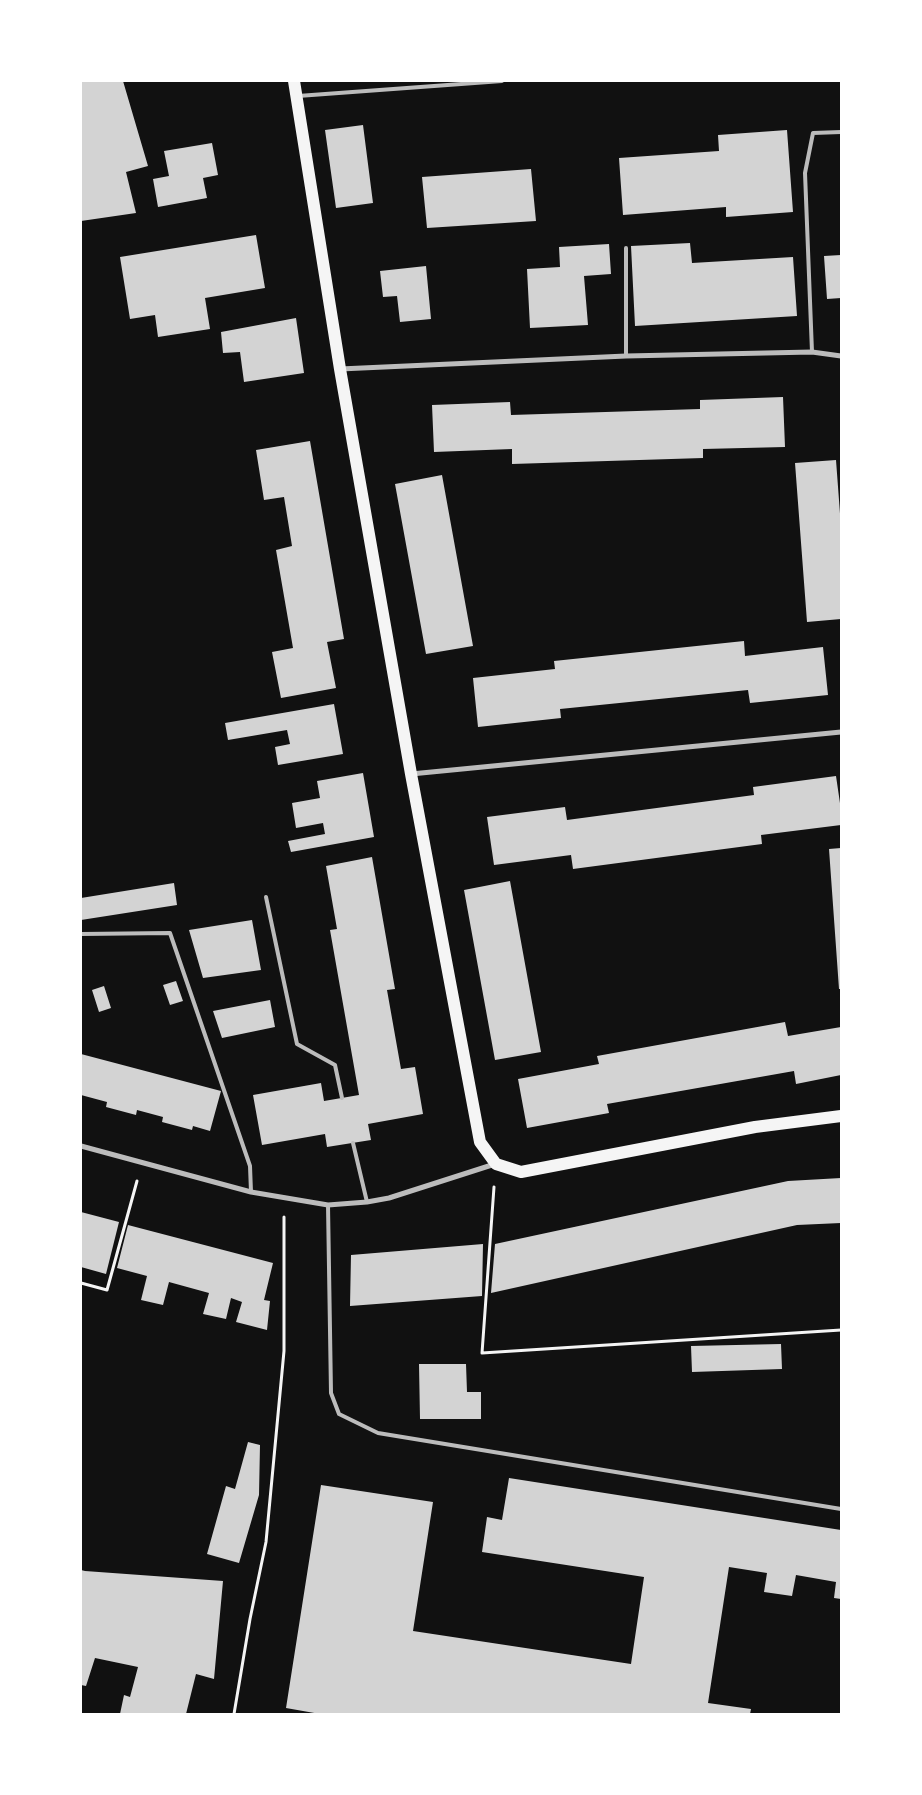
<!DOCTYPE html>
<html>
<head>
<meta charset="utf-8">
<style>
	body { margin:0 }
	#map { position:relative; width:922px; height:1795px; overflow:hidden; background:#111; font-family:"Open Sans",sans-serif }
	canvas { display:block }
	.frame { position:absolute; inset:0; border:82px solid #fff; pointer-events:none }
</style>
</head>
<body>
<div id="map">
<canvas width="922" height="1795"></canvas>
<div class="frame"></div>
</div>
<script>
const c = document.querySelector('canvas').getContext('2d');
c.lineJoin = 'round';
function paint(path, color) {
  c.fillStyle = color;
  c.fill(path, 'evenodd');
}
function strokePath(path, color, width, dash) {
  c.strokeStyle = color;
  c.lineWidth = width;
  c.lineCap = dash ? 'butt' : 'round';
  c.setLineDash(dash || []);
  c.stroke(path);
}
paint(new Path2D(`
	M81,81H123L148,166L126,172L136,213L81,221Z
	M363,125L373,203L336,208L325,130Z
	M787,130L793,212L726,217V207L623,215L619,158L719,151L718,135Z
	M212,143L218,175L203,178L207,198L158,207L153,179L169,176L164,151Z
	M531,169L536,221L427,228L422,177Z
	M256,235L265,288L205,298L210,329L158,337L155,315L130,319L120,257Z
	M690,243L692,263L793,257L797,316L635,326L631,246Z
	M609,244L611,274L584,276L588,325L530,328L527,269L560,267L559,247Z
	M841,255V298L827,299L824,256Z
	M426,266L431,319L400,322L397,296L383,297L380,271Z
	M296,318L304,373L244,382L240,352L223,353L221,332Z
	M783,397L785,447L703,449V458L512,464V449L434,452L432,405L510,402L511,415L700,409V400Z
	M310,441L344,639L327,642L336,688L281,698L272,652L293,648L276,550L292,546L284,497L264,500L256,450Z
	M836,460L841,527V619L807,622L795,463Z
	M442,475L473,646L426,654L395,484Z
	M744,641L745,656L823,647L828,695L750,703L748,690L560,709L561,718L478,727L473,678L555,669L554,661Z
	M334,704L343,754L278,765L275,747L290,744L287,730L228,740L225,723Z
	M363,773L374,837L291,852L288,841L325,834L323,823L296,828L292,803L320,798L317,781Z
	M836,776L841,810V825L761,835L762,844L573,869L571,855L494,865L487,817L565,807L567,820L754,795L753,787Z
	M841,848V989H839L829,849Z
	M372,857L395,989L387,990L401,1069L415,1067L423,1114L368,1124L371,1140L327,1147L325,1134L262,1145L253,1095L321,1083L324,1101L359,1095L330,930L337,929L326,866Z
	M510,881L541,1052L495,1060L464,890Z
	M174,883L177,905L81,920V898Z
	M252,920L261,970L203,978L189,930Z
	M176,981L183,1001L170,1005L163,985Z
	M104,986L111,1008L99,1012L92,990Z
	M270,1000L275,1027L222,1038L213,1011Z
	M785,1022L788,1036L841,1027V1075L796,1084L794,1071L607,1104L609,1113L527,1128L518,1079L599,1064L597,1056Z
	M81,1054L221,1091L210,1131L193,1126L192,1130L162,1122L163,1117L137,1110L136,1115L106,1107L107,1102L81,1095Z
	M841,1178V1223L797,1225L491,1293L495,1244L788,1181Z
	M81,1212L119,1222L106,1274L81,1267Z
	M128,1225L273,1263L264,1300L270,1301L267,1330L236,1322L242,1302L231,1298L226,1319L203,1314L209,1293L169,1282L163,1305L141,1300L147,1276L117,1268Z
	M483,1244L482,1296L350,1306L351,1255Z
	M781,1344L782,1369L692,1372L691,1346Z
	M419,1364H466L467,1392H481V1419H420Z
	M248,1442L260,1445L259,1495L239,1563L207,1554L226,1486L235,1489Z
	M509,1478L841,1530V1599L834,1598L836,1582L796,1575L792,1596L764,1592L767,1573L729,1567L708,1703L751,1709L750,1714H320L286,1708L321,1485L433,1502L413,1631L631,1664L644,1577L482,1552L487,1517L502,1520Z
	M81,1570L85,1571L223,1581L214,1679L196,1674L186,1714H120L124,1695L130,1697L138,1667L95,1658L86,1686L81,1685Z`), '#d3d3d3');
strokePath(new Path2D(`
	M494,1187L482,1353L841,1330
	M81,1283L107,1290L137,1181
	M234,1714L250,1619L266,1542L284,1351V1217`), '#f5f5f5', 3);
strokePath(new Path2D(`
	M298,96L502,81
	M626,248V356
	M812,352L805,173L813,133L841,132
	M266,897L297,1044L335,1065L342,1098
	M81,934L170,933L250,1166L251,1192
	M353,1143L367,1202
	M328,1205L331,1393L339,1414L378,1433L841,1509`), '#bcbcbc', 4);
strokePath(new Path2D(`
	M340,369L626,356L812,352L841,356
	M411,774L841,732
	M81,1146L251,1192L328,1205L367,1202L389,1198L495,1164`), '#bcbcbc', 5);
strokePath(new Path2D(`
	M294,81L340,369L411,774L480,1142L496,1164L521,1172L755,1127L841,1116`), '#f5f5f5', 12);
</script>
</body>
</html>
